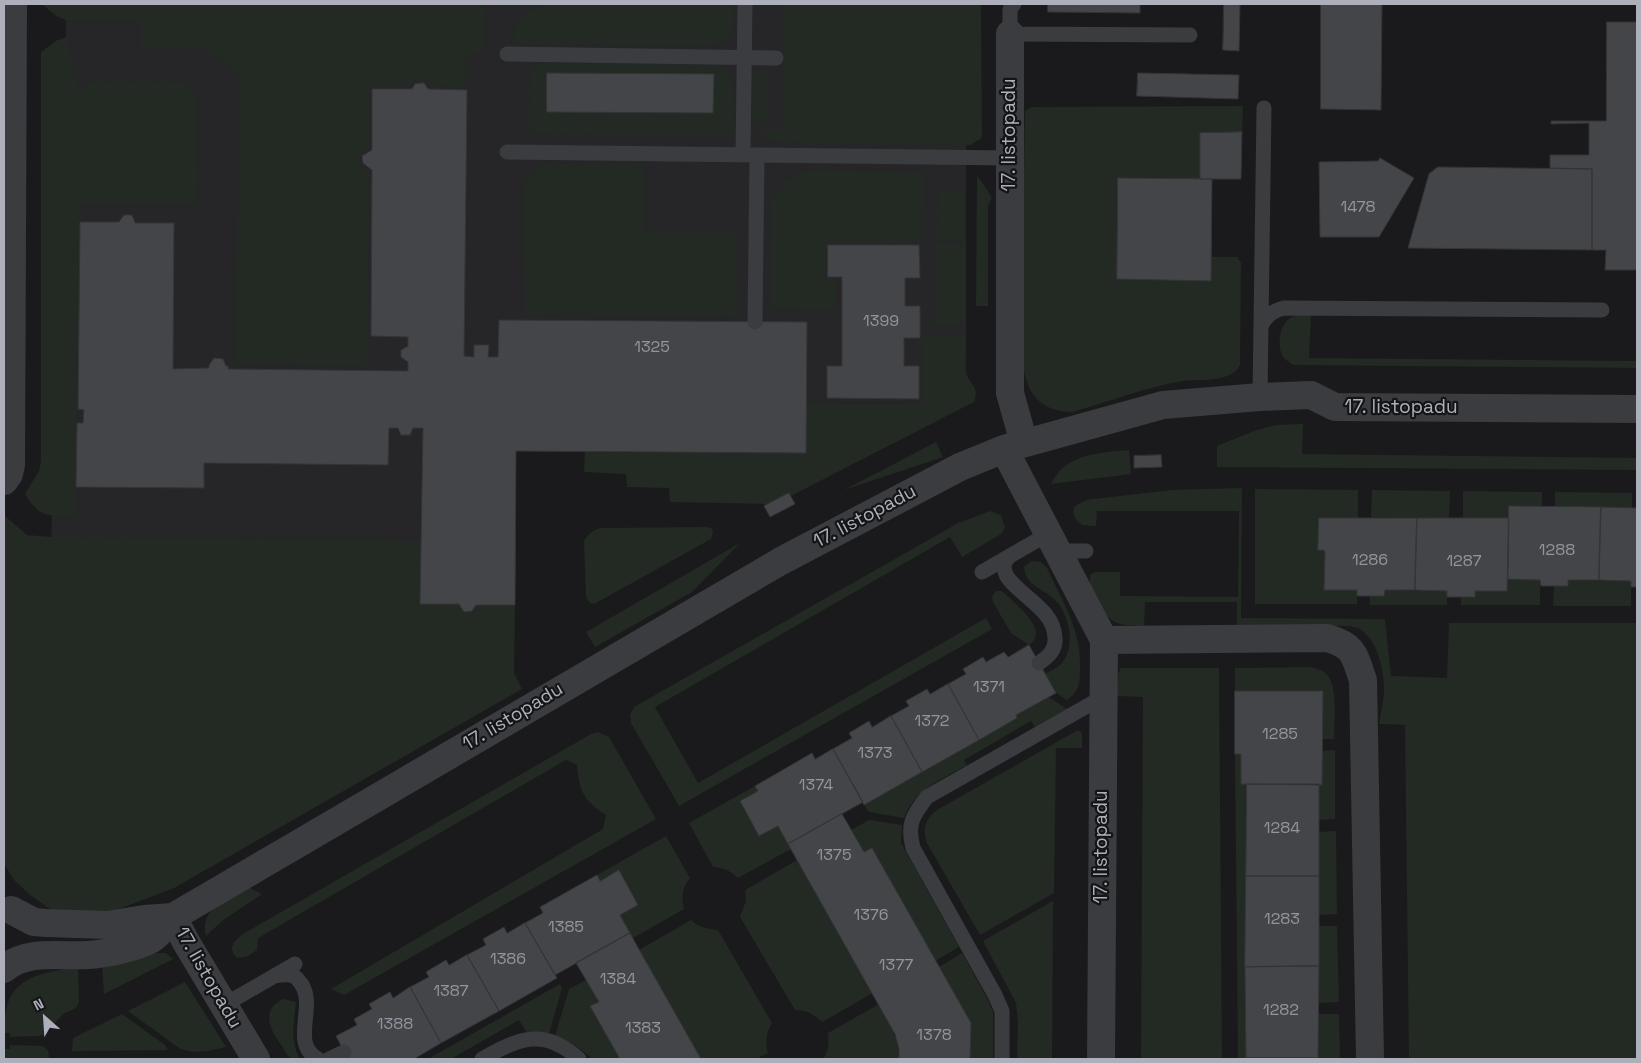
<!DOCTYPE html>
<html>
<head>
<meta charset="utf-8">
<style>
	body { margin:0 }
	#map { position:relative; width:1641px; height:1063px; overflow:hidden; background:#1a1a1c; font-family:"Space Grotesk",sans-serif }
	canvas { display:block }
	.frame { position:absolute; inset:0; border:5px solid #adb0ba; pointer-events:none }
	.north { position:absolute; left:20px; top:993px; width:50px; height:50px; -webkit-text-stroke:4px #151517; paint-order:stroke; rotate:334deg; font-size:14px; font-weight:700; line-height:20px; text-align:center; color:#adb0ba }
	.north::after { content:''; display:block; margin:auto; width:18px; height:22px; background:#adb0ba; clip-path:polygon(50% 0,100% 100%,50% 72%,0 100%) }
</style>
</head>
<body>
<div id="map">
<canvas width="1641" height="1063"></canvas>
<div class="frame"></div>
<div class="north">N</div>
</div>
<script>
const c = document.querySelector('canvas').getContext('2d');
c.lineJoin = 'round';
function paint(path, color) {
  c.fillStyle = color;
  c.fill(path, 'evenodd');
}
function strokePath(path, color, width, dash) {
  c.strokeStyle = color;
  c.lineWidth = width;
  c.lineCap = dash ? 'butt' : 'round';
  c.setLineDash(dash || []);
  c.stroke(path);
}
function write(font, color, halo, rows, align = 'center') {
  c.font = font + ' "Space Grotesk",sans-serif';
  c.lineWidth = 4.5;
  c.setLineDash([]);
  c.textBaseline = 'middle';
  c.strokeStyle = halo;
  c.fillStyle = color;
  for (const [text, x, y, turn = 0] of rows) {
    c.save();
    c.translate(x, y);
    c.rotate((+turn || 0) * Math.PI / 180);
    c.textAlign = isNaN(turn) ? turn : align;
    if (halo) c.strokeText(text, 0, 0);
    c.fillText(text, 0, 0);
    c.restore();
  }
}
paint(new Path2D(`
	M56,4H966V391L922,404L806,403V453L516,451L515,605H443L50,704L56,41L66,37V20L56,16Z`), '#262629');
paint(new Path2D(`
	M42,4H485L484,53H467L466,87L430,86L426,80L414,79L410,86H370L369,149L360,154V165L369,171L367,366L236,364L238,76L206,49L141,48V21L66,20L56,16Z
	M541,4H734C734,28 735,41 708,46L519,44L515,42C510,22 528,15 541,4Z
	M783,4H981L982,138L970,145L776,142L769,139L757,129H784Z
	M66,38L79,93L94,81L184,82L196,94L197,203L79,204L80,222L76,515C48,515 41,520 25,494L39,471L41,461V52L56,41Z
	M536,64L717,65C722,67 727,68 730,74C734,80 736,122 733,128C730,134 725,135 720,136L537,134L531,130L529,123L530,69L532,65Z
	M758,70H764L768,76L767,119L763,124H757L754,118V75Z
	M1243,106L1242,132L1200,133V179H1118L1117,279L1211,281V257H1237L1241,263L1240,365C1231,383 1201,379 1183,381C1145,387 1109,402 1072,412C1031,411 1024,383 1021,349L1025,111L1032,107Z
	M545,164L644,165V231L736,233L737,317L525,314L524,184L532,171Z
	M816,170L924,173L922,242L825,243V279H837L836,310L771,308L770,205C778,182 793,173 816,170Z
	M977,176L982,182L992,198L988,206V306H976Z
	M938,190H964L963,241L937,240Z
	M936,242L966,243V326L936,325Z
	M1301,314H1311L1309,358L1637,361V368L1293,365C1290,363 1286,360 1283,357C1277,347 1279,326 1289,319C1292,316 1297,316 1301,314Z
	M923,335L966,336C966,346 963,365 966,373C970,386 980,385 974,402L775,504L670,502L669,488L627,487L626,474L584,472L585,452L806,453V403L922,404Z
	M1303,424L1302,454L1637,458V470L1217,467V446L1254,431L1276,425Z
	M936,442L943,457L844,490Z
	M1129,450L1131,474L1051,484C1066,453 1099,453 1129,450Z
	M1242,488L1241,618L1385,619L1391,676L1447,678L1449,623H1637V1059H1409L1405,725L1379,724C1381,713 1384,700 1384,689C1384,669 1377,638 1358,628C1355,627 1350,626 1347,626L1237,625V602H1145L1144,626C1136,625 1128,626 1120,624C1105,621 1084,588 1091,574L1096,572H1120V596L1238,597L1239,511H1097L1096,526C1083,526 1076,525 1073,511L1075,506L1086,500L1171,490Z
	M1255,489L1358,490V518H1319L1318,549L1324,550L1325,552L1324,589L1357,590V604H1255Z
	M1372,490L1450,491L1449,518L1371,517Z
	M1463,491L1542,492V507L1509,506V518H1463Z
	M1555,492L1632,493V508L1555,507Z
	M990,511L1001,515L1005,528L1001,534L962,557L950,537L655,707L698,783L986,618L992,629L679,806L631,723L630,715L634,707L946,530L958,523Z
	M4,515L27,535L51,537L421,541L420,604H459L464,612L472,611L476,605H515L514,673L522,689L174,888L103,915L51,910L29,894L14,880L4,864Z
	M708,527L712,529L713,533L711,539L596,603L591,604L588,601L586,596L584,541C589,533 592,530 601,528Z
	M740,543L692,592L595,647L586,632Z
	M1031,561L1041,562L1047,568C1062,601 1081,629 1080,666C1080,682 1080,691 1067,700L1056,693L1045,674C1050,671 1057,668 1061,664C1076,648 1070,617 1057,602C1046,589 1025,587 1024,567Z
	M1508,579L1540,580V605H1461V597H1475V591H1507Z
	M1568,580L1631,581V606H1553L1554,585L1568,586Z
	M1385,590L1447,591V605H1370V596H1384Z
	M996,591H1002C1013,602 1052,631 1029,645L1011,633L993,602L992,597Z
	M1311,667C1317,669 1324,670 1328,676C1338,689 1334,722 1334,739H1322V692L1235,691V668Z
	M1121,668H1219L1222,1059H1141L1143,697L1117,696L1118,674Z
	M1049,697L1067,709L1035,727L1031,721L964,760L967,765C941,780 916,788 904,818L869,812L864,805L1017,718L1016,715Z
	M1078,730L1082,733V748H1056L1054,893L980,935L927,843C922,829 925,819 937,810Z
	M598,732L609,737L656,819L344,995L331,989L603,829L606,815C584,801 579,791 577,765L566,760L258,938L257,950L248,956L237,958C227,948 234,941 243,934L591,734Z
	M1335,750V819L1319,820V784H1322V751Z
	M1235,754H1241V784H1247L1246,1058L1238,1057Z
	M755,786L758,791L740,801L759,836L778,826L791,849L738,878C731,871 724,868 713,867L689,823Z
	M869,820L902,825L901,843L905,850L959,947L935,961L872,848L864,852L851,830Z
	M1336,831L1337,914L1319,915V832Z
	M666,836L690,878C682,888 681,898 684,909L633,938L620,915L638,905L619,870L600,881L597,875Z
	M797,860L873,993L822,1022C814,1014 806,1010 795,1010L740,917L746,901L745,890Z
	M246,886L262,894L222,921L206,936C205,931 204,925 206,920C211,905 234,895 246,886Z
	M1053,901L1052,1059H1017L1018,1023L1016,1003L983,941Z
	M691,920C699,927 707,929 718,930L772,1023C766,1033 765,1041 768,1053L756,1059H701L639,950Z
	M1319,926H1337L1339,1002L1319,1003Z
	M153,953H166L173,959L104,994L102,965Z
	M962,953L988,1000L993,1012V1059H970L971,1023L939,967Z
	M78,966L79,1002L76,1008L63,1014L45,1034L39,1036L10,1037V1033H4C4,977 32,976 78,966Z
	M586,980L599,1002L591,1006L620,1059H592C581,1049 570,1040 555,1036L569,989Z
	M185,982L226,1047C209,1051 196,1055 179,1048L128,1011Z
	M560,984L562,988L549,1034L527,1033L519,1020L451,1059H428Z
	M283,999L296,1002C294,1023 290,1041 300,1059C298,1059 294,1059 292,1059C288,1057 284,1050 282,1046C270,1030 260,1010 283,999Z
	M879,1004C889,1022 899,1038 899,1059H823C829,1051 829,1043 828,1033Z
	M122,1014L165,1045L168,1050L72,1051L73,1038Z
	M1319,1014H1339L1340,1059L1318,1058Z
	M10,1045L42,1046C49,1049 49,1053 49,1059H4V1049H10Z`), '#222a23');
const building = new Path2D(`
	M1048,4H1140V13L1048,12Z
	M1224,4H1240L1239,51L1223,50Z
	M1321,4H1382L1381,110L1321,109Z
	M1607,22H1637V270H1605L1606,250H1592V169L1550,168V155H1589V123L1551,124V121H1606Z
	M547,73L714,74L713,113L547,112Z
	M1138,73L1239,75L1238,99L1137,96Z
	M424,83L428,89L467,90L464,356L474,357V345H489L488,357H498L499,320L807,322L806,453L516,451L515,605H476L472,611L464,612L459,604H420L423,428H413L410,435H401L398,428H389L388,465L204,463V488L76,487L77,423H83L84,410L78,409L80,222H119L124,215H132L135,223H174L173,369L209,368V365L214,358L223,359L226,366H228V369L408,371V362L401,357V350L408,346V337L371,336L372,170L363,163L362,156L372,150V89H412L415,84Z
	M1242,132L1241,179H1200V133Z
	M1380,158L1414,178L1379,237H1320L1319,162L1378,161Z
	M1438,167L1592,169V250L1408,248L1429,174Z
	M1118,178L1212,179L1211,281L1117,279Z
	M828,245H919L920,278H905V306H920V338H904V366H919V399L827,398V366H842V277H828Z
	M1161,455L1162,467L1134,468V456Z
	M789,493L795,504L770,517L764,506Z
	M1509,506L1601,507L1599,580H1568V586H1541L1540,580L1508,579Z
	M1601,507L1637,508V587H1631V581L1599,580Z
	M1319,518H1417L1415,590H1385L1384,596H1357V590H1324L1325,552L1324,550H1318Z
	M1417,518H1509L1507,591H1475V597H1447V591L1415,590Z
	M1029,645L1056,693L1016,715L1017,718L979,740L948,684L966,674L963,669L983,657L986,662L1004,652L1008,657Z
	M948,684L979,740L922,772L891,716L909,706L906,701L927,689L930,694Z
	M1235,691H1323L1322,785L1241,784V754H1235Z
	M891,716L922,772L864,805L833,749L852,738L849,733L869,721L872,727Z
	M833,749L863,802L788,844L778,826L759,836L740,801L758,791L755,786L812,753L815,759Z
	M1247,784H1319V876H1246Z
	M842,814L864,852L872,848L971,1023L970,1059H899V1049L895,1034L788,844Z
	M619,870L638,905L620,915L630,933L555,975L525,923L543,913L540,907L597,875L600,881Z
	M1246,876H1319V966L1245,967Z
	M525,923L557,978L499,1011L467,955L486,945L483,939L504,927L507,933Z
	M630,933L636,944L701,1059H620L590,1006L599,1002L576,963Z
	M467,955L499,1011L441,1043L410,987L429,977L426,972L446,960L449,965Z
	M1319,966L1318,1058H1246L1245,967Z
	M410,987L441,1043L414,1059H348L336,1036L357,1025L354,1019L372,1009L369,1004L390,992L393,998Z
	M1239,1058H1318L1321,1059H1239Z`);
paint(building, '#444549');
strokePath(building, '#343438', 1);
strokePath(new Path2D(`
	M1014,4L1010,9V34L1190,35
	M507,54L776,58
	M507,152L1010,158
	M743,155L745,4
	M755,322L757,155
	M1261,326C1266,316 1272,311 1284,308L1602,310
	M1260,397L1264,108
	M1058,551H1086
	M1009,557L1004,563C1004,568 1005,574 1008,578C1023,598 1054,610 1055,638C1056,650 1048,657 1039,663
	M982,572L1048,534
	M275,976C280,975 288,974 294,976C297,978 300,982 302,985C316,1008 290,1044 318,1059
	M224,1005L295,964
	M329,1059L344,1052
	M482,1059C519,1038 544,1027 579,1059
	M1002,1059V1011L995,995L913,848C907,825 912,816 927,797L1103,697`), '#3b3c40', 15);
strokePath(new Path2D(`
	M1010,34V393L1024,443
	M1004,449L1104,640L1101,1059
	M4,481L9,474L11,465L13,4
	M1104,640L1327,638C1355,646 1354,655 1363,680L1370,1059
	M11,910L34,922L46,923L107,925L144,919L173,917
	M173,917L186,942L256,1059
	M4,969C26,949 61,957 88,955C104,954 134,948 148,941C157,937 166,925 173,917L781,561L960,467L1004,449L1163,405L1260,397L1311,395L1335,407L1637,409`), '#3b3c40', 28);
write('16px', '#93959e', null, [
	["1478",1358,208],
	["1399",881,322],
	["1325",652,348],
	["1288",1557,551],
	["1286",1370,561],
	["1287",1464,562],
	["1371",989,688],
	["1372",932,722],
	["1285",1280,735],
	["1373",875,754],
	["1374",816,786],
	["1284",1282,829],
	["1375",834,856],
	["1376",871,916],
	["1283",1282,920],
	["1385",566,928],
	["1386",508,960],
	["1377",896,966],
	["1384",618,980],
	["1387",451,992],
	["1282",1281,1011],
	["1388",395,1025],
	["1383",643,1029],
	["1378",934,1036]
]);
write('19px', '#adb0ba', '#151517', [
	["17. listopadu",1010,135,-90],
	["17. listopadu",1401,408],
	["17. listopadu",865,517,-28],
	["17. listopadu",513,717,-31],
	["17. listopadu",1102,847,-90],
	["17. listopadu",208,978,60]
]);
</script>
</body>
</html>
